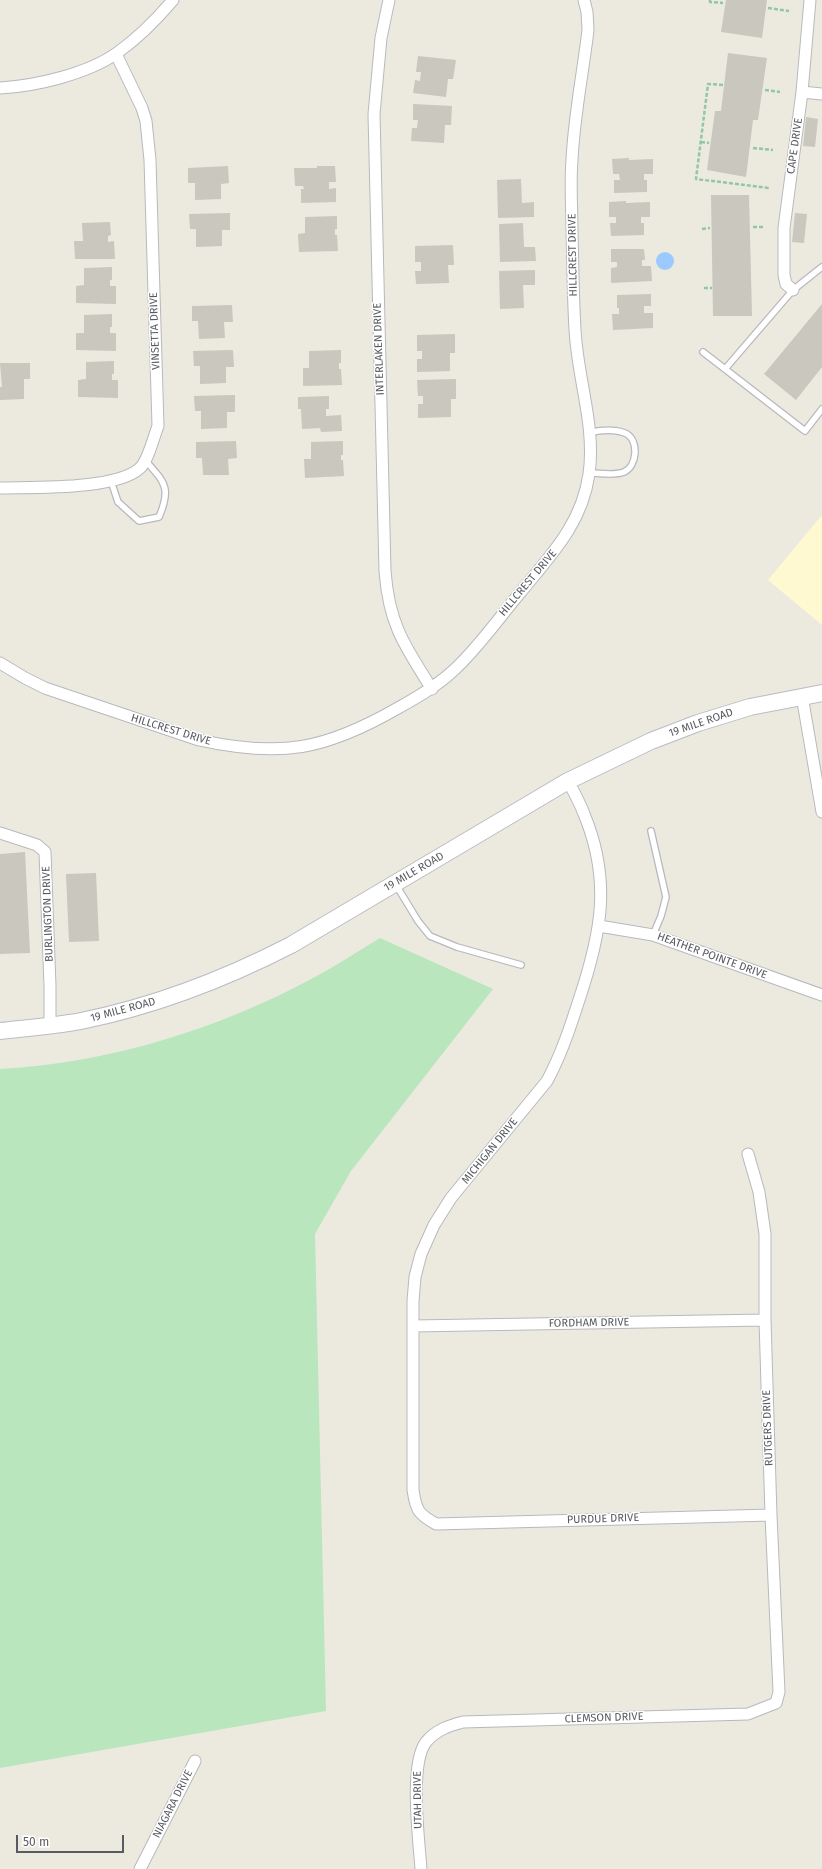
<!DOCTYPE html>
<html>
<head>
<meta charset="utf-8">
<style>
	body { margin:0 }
	#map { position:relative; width:822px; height:1869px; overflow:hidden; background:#eceade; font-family:"Fira Sans",sans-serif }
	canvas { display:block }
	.scale { position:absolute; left:16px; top:1835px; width:108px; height:18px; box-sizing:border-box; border:2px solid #585b61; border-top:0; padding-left:5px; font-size:12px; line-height:14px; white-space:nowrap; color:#585b61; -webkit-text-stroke:3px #fff; paint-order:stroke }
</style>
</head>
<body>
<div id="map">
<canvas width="822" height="1869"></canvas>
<div class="scale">50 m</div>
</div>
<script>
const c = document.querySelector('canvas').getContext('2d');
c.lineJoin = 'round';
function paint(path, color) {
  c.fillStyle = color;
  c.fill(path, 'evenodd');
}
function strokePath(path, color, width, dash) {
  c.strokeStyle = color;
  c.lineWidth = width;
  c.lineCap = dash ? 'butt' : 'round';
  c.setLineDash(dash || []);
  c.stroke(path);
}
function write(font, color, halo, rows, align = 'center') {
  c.font = font + ' "Fira Sans",sans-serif';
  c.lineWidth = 3;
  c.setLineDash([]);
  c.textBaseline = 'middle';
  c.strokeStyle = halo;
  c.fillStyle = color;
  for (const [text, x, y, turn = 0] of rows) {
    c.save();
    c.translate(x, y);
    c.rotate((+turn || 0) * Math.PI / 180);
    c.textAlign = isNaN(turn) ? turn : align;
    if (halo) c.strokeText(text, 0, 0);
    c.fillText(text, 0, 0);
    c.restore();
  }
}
paint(new Path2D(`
	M822,515V625L768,580Z`), '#fff9d1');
paint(new Path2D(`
	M380,938L493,989L351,1171L315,1234L326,1711L0,1768V1069C109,1063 219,1029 315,977C337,965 358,951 380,938Z`), '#b9e6bd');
paint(new Path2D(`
	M656 261a9 9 0 1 1 18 0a9 9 0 1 1-18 0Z`), '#9ccaff');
paint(new Path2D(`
	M726,0H767L762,38L721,32Z
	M728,53L767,58L758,120H753L746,177L707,170L715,111H721Z
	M418,56L456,60L453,79H448L446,97L413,93L415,80L420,81L421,72H416Z
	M413,104L452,106L451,125H445L444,143L411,141L412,128H417L418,120H413Z
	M806,117L818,119L815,147L803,146Z
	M629,158V160L653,159V174H644V180H647V192L614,193V180H620L619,174H613L612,159Z
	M228,166L229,183L221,184V199L195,200V183H188V168Z
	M317,166H335L336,182H329V189L336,188V202L301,203V189H304L303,186H295L294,168H317Z
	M521,179L522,203L534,202V217L498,218L497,180Z
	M711,195H749L752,316H713Z
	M626,201V203L650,202V217H641V223H644V235L611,236L610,223H616V217H609V202Z
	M230,213V230H222V246L196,247V229H190L189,214Z
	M795,213L807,214L804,243L792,242Z
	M337,216V229H335V235H337L338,251L299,252L298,234L305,233V217Z
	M110,222L111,235L108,236V242L114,241L115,259H75L74,241H83L82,223Z
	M523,223L524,247H535L536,261L500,262L499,224Z
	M453,245L454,265H448L449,283L416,284L415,271H421V262H415V246Z
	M611,249H644L645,260H642V266H651L652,281L611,283V268L617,267V262H611Z
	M112,267V280H110V286H116V304L76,303V286L84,285V268Z
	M535,270V285H523L524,308L500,309L499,271Z
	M651,294V306H644V313H653V328L613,330L612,314H619V308H617V295Z
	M822,304V367L796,400L764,374Z
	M232,305L233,322H224L225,338L199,339L198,321H192V306Z
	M112,314V327H110V333H116V351L76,350V333H84V315Z
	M455,334V353H450V371L417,372V359H422V351H417V335Z
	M233,350L234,367H226V383L200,384V366H194L193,351Z
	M341,350V363H339V369H341L342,385L303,386V368H309V351Z
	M114,361V374H112V380H118V398L78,397V380L86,379V362Z
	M0,363H30V379H24V399L0,400V387H2Z
	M456,379V399H451V417L418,418V404H423V396H418L417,380Z
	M235,395V412H227V428L201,429V411H195L194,396Z
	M329,396V409H326V416L341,415L342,431L321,432L320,428L302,429L301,409H298V397Z
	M236,441L237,458L228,459L229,475H203L202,458H196V442Z
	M343,441V455H341V460H343L344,476L305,478L304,459H311V442Z
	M25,852L30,953L0,954V854Z
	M96,873L99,941L69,942L66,874Z`), '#c9c7be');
const lane = new Path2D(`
	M703,352L805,431L822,409
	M725,369L793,290L822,267
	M590,432C601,431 616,428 627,434C639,442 637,466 624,472C614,476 600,473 590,473
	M111,481L118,502L139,521L159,517C172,487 164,482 145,460
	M651,831L666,897L661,916L653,935
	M396,885L418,921L430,936L457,947L521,965`);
const street = new Path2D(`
	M389,0L381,38L374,114L385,571C389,624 404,645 432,689
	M0,88C36,86 87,74 117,53C138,38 157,19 173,0
	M802,92L822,94
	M793,290L786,284L784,275V228L802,92L810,0
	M0,488C33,487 117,490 140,468C148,461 154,436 158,426L150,160L146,121L142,108L116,54
	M0,663L25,678L45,688L199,740C281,758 325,750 398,708C418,697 437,686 454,670C478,648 498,619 520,593C551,555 582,524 589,474C596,426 577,377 575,329C573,297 573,265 572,232C572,208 570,184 572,160C574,116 583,73 588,30L587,12L584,0
	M802,696L822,812
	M568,781C574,792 580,803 584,814C612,881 601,934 579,1000C570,1028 561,1055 547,1081L451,1198L434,1225L421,1254L415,1277L413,1301V1490C416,1510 418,1514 436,1524L771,1515
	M0,833L37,845L45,852L50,986V1026
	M599,926L653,935L822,995
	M413,1326L765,1320
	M140,1869L195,1761
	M421,1869C419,1840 409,1764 426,1742C436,1730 448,1726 463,1722L748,1714L776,1703L779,1692L771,1515L765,1320V1234L759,1192L748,1154`);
const secondary = new Path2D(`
	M0,1031C27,1028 54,1026 81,1021C155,1006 225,979 291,945L568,781L651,741L698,723L750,707L822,693`);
strokePath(lane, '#b7b9bf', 8);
strokePath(street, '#b7b9bf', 13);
strokePath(secondary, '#babcc4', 18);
strokePath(new Path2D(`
	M710,0V2L723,3
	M768,8L789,11
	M723,85L708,84L696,179L769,188
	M765,90L780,92
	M701,142L709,143
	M753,148L773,150
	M753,227H764
	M702,229L710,228
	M704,288H712`), '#92c7a6', 2.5, [4, 2]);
strokePath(lane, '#fff', 5.5);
strokePath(street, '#fff', 11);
strokePath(secondary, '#fff', 16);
write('11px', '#585b61', '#fff', [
	["CAPE DRIVE",795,146,-82],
	["HILLCREST DRIVE",573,255,-91],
	["VINSETTA DRIVE",155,331,-92],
	["INTERLAKEN DRIVE",379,349,-92],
	["HILLCREST DRIVE",528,583,-50],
	["19 MILE ROAD",701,723,-19],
	["HILLCREST DRIVE",171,730,17],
	["19 MILE ROAD",414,872,-30],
	["BURLINGTON DRIVE",48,914,-92],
	["HEATHER POINTE DRIVE",712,956,20],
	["19 MILE ROAD",123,1010,-15],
	["MICHIGAN DRIVE",490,1151,-51],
	["FORDHAM DRIVE",589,1323,-1],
	["RUTGERS DRIVE",768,1428,-92],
	["PURDUE DRIVE",603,1519,-2],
	["CLEMSON DRIVE",604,1718,-2],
	["UTAH DRIVE",418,1800,-91],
	["NIAGARA DRIVE",173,1804,-63]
]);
</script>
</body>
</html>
